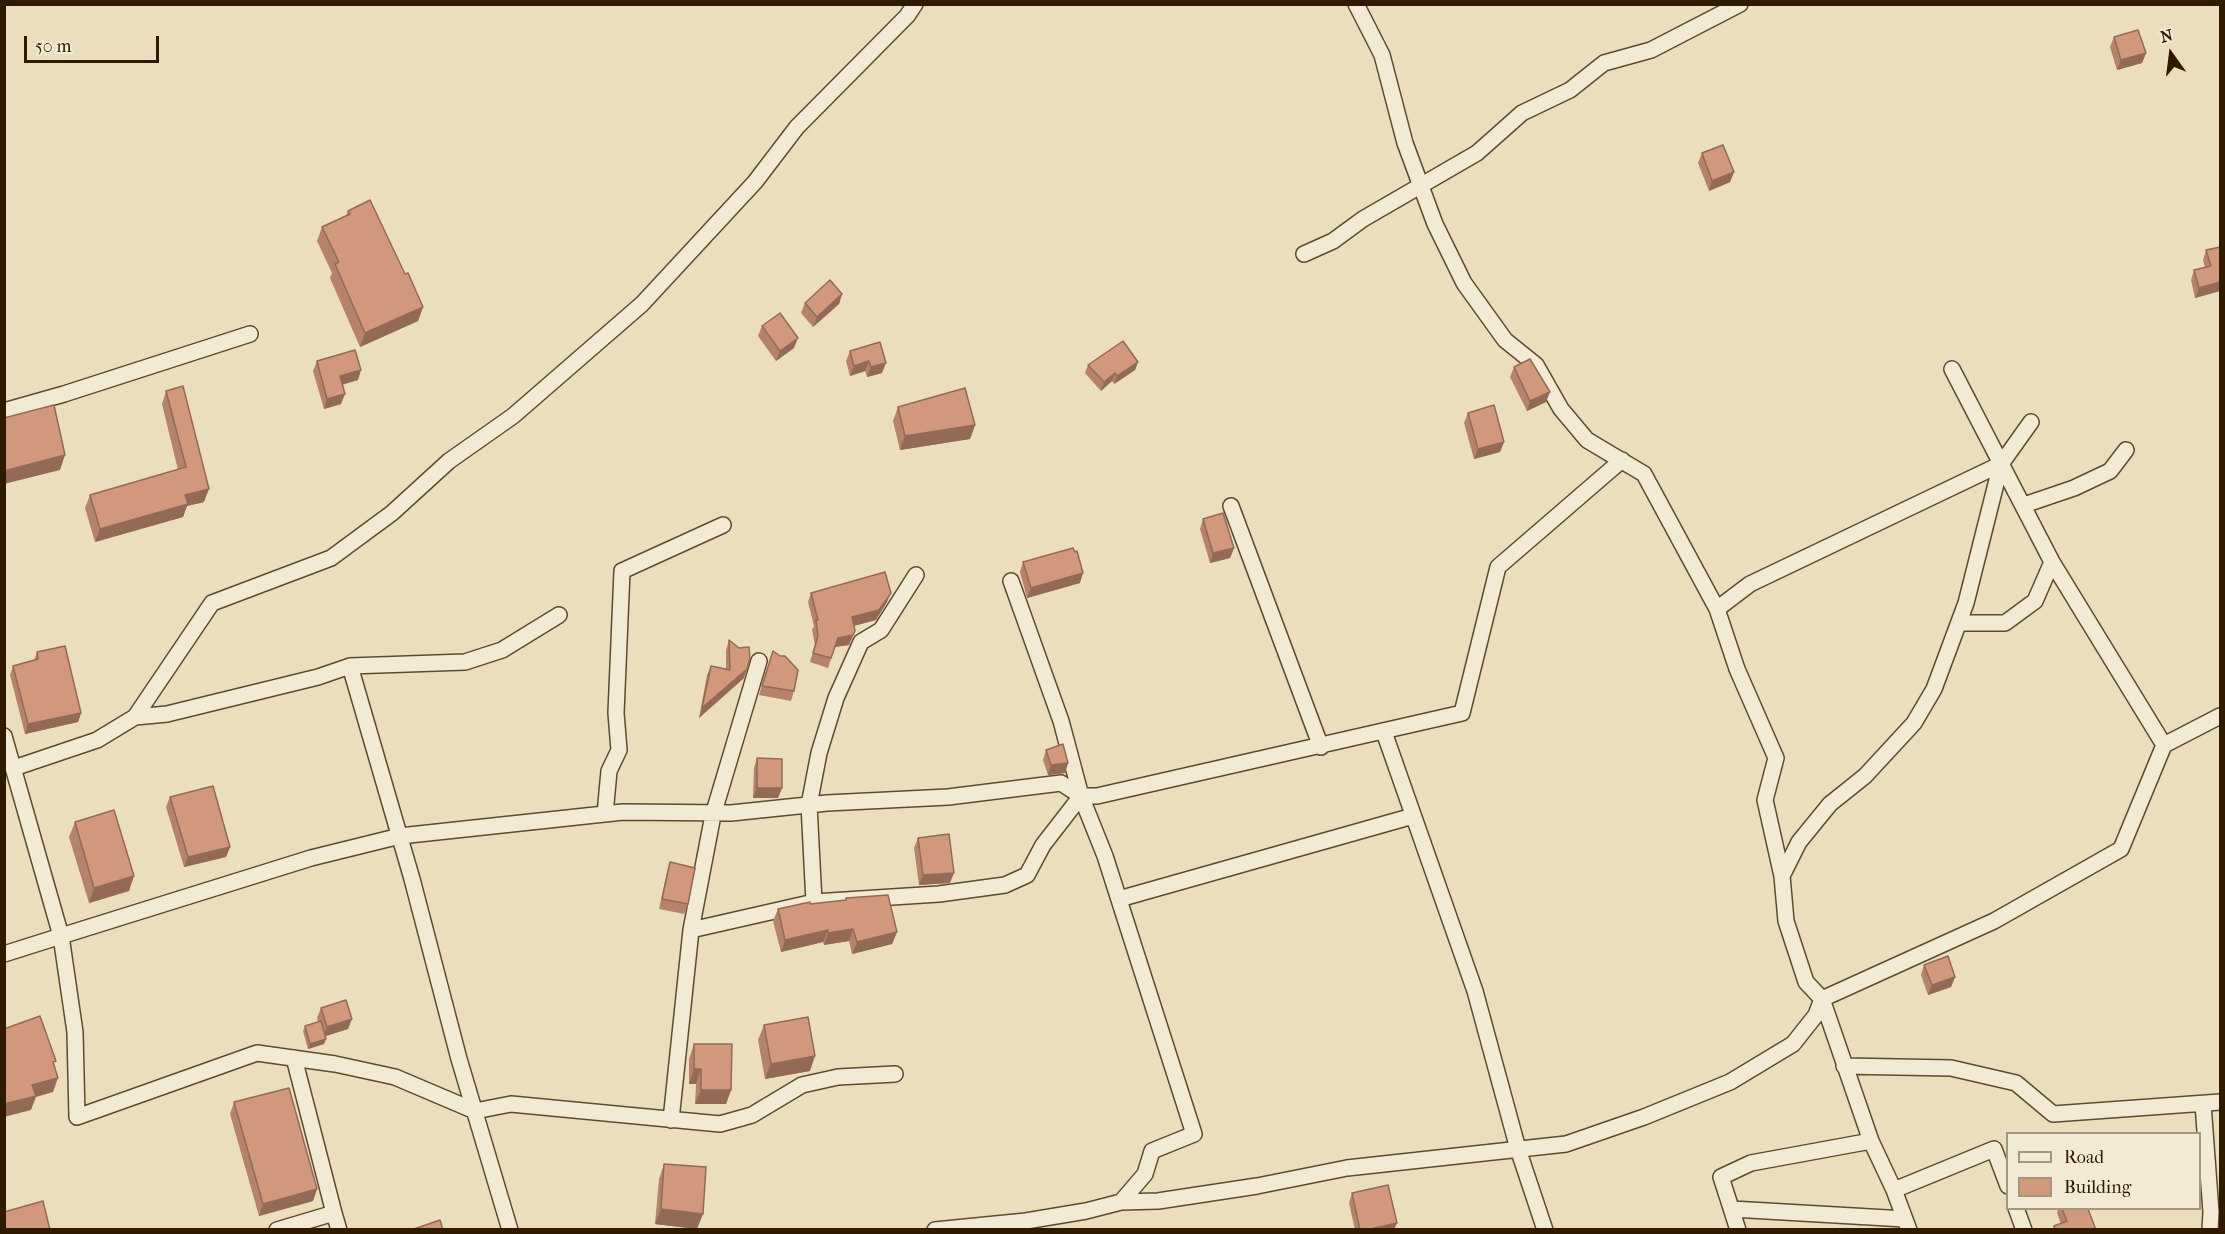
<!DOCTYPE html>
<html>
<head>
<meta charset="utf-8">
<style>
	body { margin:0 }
	#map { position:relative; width:2225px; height:1234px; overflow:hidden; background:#ebdebd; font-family:"IM FELL French Canon",serif }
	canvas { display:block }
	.frame { position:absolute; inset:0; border:6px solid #2f1a00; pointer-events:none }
	.legend { position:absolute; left:2006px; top:1132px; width:195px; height:78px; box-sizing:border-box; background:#f2ead4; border:2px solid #a4977f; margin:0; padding:8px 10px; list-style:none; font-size:18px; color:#2f1a00 }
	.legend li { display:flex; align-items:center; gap:12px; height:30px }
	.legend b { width:30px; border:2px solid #a4977f }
	.north { position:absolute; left:2141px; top:24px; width:60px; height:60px; -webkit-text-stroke:4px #f2ead4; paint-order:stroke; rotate:346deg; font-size:16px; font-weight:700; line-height:24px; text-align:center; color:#2f1a00 }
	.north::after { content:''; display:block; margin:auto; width:21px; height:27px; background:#2f1a00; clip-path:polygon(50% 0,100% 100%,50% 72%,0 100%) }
	.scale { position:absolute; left:24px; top:36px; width:135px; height:27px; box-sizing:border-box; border:3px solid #2f1a00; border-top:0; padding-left:8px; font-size:18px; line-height:21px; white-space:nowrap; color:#2f1a00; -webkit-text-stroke:4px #f2ead4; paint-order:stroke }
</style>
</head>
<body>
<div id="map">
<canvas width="2225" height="1234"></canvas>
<div class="frame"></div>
<ul class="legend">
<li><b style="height:8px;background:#f2ead4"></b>Road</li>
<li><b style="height:16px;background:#d2987b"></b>Building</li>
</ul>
<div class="north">N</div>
<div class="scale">50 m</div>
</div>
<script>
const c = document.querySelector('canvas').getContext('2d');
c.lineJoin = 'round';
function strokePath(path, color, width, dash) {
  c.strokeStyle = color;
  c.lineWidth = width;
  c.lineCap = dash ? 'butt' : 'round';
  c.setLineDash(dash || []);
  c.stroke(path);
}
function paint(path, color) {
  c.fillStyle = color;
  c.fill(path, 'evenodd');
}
const minor = new Path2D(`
	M1304,254L1333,241L1363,219L1477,153L1522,113L1570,90L1604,63L1651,50L1740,4
	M1952,369L2052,562L2164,745
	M4,411L64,394L250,334
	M2024,505L2074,488L2110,471L2126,450
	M1231,506L1321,747
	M1011,581L1061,721L1081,796L1105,856L1194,1134L1152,1151L1145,1174L1121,1202L1158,1201L1257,1186L1347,1168L1566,1144L1644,1117L1730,1082L1793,1044L1816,1015L1822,999L1806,982L1786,921L1782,876L1765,800L1776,758L1737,669L1717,609L1644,474L1587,440L1561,409L1536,365L1505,340L1464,283L1435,224L1405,143L1382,55L1356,4
	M1717,609L1750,584L2001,464
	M1959,623H2005L2035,601L2052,562
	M350,666L412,879L459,1059L510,1230
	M135,717L167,714L318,677L350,666L465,662L502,650L559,615
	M1384,732L1475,991L1518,1149L1545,1230
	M4,736L61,936L4,954
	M14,768L97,740L135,717L212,603L331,558L392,513L449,461L513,416L642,304L755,182L797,127L907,16L915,4
	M605,814L609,771L619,750L616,713L622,571L723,525
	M1782,876L1799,842L1830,804L1865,776L1914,723L1934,689L1966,603L2001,464L2031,422
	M1119,899L1413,816
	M814,902L809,805L819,753L836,698L861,642L881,630L916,575
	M691,930L814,902L939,894L1005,885L1027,875L1043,845L1081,796
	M1844,1066L1951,1068L2016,1083L2053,1114L2220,1102
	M895,1074L838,1077L802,1085L752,1115L720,1124L511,1104L475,1111L395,1077L335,1064L257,1053L77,1117L75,1032L61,936L311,858L400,836L623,812L731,813L827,803L948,797L1061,783L1081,796H1097L1462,713L1498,567L1622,460
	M2203,1104L2211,1212L2210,1230
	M671,1120L691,930L713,815L759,661
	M1871,1141L1822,999L1994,921L2121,849L2164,745L2220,716
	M1894,1190L1994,1149L2008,1186
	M2016,1208L2024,1230
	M1732,1209L1905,1219
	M334,1213L339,1230
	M277,1230L334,1213L294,1058
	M935,1230L1026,1221L1086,1211L1121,1202
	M1738,1230L1721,1177L1751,1163L1871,1141L1894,1190L1909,1230`);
strokePath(minor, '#5e4b2f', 18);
strokePath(minor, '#f2ead4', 15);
paint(new Path2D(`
	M2114,37L2146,53L2142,63L2117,70L2110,47Z
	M1702,153L1734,172L1730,182L1709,191L1698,163Z
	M348,211L405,274L423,307L418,321L360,347L330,278L332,273L317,241L322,227L346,216Z
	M2220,247V291L2195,298L2191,280L2194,270L2205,268L2203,260L2206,250Z
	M842,294L839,304L813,327L801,313L805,303Z
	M762,326L794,348L776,361L758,336Z
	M880,342L882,373L867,377L865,371L850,376L846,361L850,351Z
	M317,361L358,380L342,385L341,404L324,409L313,371Z
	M1138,362L1135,370L1114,384L1112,381L1101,391L1085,373L1088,365Z
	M1514,367L1546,402L1527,411L1510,377Z
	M166,391L204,502L187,506L183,517L95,542L85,508L90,495L178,470L162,404Z
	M898,407L975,425L970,439L900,450L893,421Z
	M1468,413L1504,442L1500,452L1474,459L1464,423Z
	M1203,519L1234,548L1230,558L1210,563L1200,529Z
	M1023,562L1080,583L1027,598L1020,572Z
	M811,593L887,602L876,620L854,626L849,645L835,647L828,668L810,662L815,645L812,630L814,626L808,602Z
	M729,640L744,678L699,718L707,675L711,666L726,669V650Z
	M773,651L794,691L791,701L759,695Z
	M37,652L81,713L78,722L25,734L10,675L13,666L34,661Z
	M1046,750L1068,763L1065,773L1048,775L1043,760Z
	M757,758L782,788L778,798H753L754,768Z
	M170,797L230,847L226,857L184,867L166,807Z
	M75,822L129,891L89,903L69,837Z
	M918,838L950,883L919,885L914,848Z
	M670,862L688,904L684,914L659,909L667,872Z
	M846,898L897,932L892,944L852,954L849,941L824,945L823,942L781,952L773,921L778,909L845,900Z
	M1924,965L1955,977L1951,987L1928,995L1921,975Z
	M321,1008L348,1029L325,1036L326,1039L324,1044L308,1049L303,1031L305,1026L318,1022L317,1018Z
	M764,1025L810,1071L765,1079L758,1040Z
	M694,1044L731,1090L726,1104H695L696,1084H689V1059Z
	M234,1102L317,1189L313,1201L259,1216L230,1114Z
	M664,1164L697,1229L655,1224L659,1179Z
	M1352,1193L1394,1230H1355L1349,1203Z
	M2058,1209H2088L2096,1230H2053L2054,1226L2061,1224L2057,1213Z`), '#b5836a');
paint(new Path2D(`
	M2146,53L2142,63L2117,70L2121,60Z
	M1734,172L1730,182L1709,191L1712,181Z
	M2220,282V291L2195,298L2199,288Z
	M842,294L839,304L813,327L817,317Z
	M423,307L418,321L360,347L365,333Z
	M798,338L794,348L776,361L780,351Z
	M869,361L865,371L850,376L854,366Z
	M1138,362L1135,370L1114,384L1117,376Z
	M886,363L882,373L867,377L871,367Z
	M361,370L358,380L336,386L340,376Z
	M1115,373L1112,381L1101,391L1104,382Z
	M1550,392L1546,402L1527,411L1530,401Z
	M345,394L341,404L324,409L327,399Z
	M975,425L970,439L900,450L905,436Z
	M1504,442L1500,452L1474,459L1478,449Z
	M65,455L60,470L4,484V471Z
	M209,489L204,502L187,506L183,517L95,542L100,529L185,495Z
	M1234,548L1230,558L1210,563L1213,553Z
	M1083,573L1080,583L1027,598L1031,588Z
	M891,593L887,602L876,620L849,627L852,617Z
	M855,631L849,645L834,647L838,638Z
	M747,669L744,678L699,718L702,708Z
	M81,713L78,722L25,734L28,724Z
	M1068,763L1065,773L1048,775L1051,765Z
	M757,788H782L778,798H753Z
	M230,847L226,857L184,867L188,857Z
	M954,873L950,883L919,885L923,875Z
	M134,876L129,891L89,903L94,888Z
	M853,929L849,941L824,945L828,933Z
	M828,930L823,942L781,952L785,940Z
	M897,932L892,944L852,954L857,942Z
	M1955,977L1951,987L1928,995L1932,985Z
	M352,1019L348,1029L323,1037L327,1027Z
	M326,1039L324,1044L308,1049L310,1044Z
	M815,1056L810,1071L765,1079L771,1064Z
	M694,1069H701L696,1084H689Z
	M58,1078L53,1092L36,1097L31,1110L4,1117V1104L32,1085Z
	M701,1090H731L726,1104H695Z
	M317,1189L313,1201L259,1216L263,1204Z
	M661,1209L703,1214L697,1229L655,1224Z
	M1397,1223L1394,1230H1366Z`), '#936a56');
const building = new Path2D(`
	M2138,30L2146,53L2121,60L2114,37Z
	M1723,145L1734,172L1712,181L1702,153Z
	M370,200L405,274L408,273L423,307L365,333L335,264L339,262L322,227L350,214L348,211Z
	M2220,247V282L2199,288L2194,270L2211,266L2206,250Z
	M830,280L842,294L817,317L805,303Z
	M780,313L798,338L780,351L762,326Z
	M1123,341L1138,362L1117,376L1115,373L1104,382L1088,365Z
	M880,342L886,363L871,367L869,361L854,366L850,351Z
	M355,350L361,370L340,376L345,394L327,399L317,361Z
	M1530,359L1550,392L1530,401L1514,367Z
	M183,386L209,489L185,495L188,504L100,529L90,495L186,467L166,391Z
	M965,388L975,425L905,436L898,407Z
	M54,405L65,455L4,471V418Z
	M1494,405L1504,442L1478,449L1468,413Z
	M1223,513L1234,548L1213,553L1203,519Z
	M1073,548L1075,552L1077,551L1083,573L1031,588L1023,562Z
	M885,572L891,593L879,610L852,617L855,631L853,635L838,638L831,658L813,653L818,636L816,620H818L811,593Z
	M729,640L739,648L749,647L750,658L747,669L702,708L711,666L730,670Z
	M65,646L81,713L28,724L13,666L38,659L37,652Z
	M773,651L780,656H785L798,670L794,691L762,686Z
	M1063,744L1068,763L1051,765L1046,750Z
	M757,758L782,759V788H757Z
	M213,786L230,847L188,857L170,797Z
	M114,810L134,876L94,888L75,822Z
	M949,834L954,873L923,875L918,838Z
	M670,862L695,868L688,904L662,899Z
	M888,895L897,932L857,942L853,929L828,933V930L785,940L778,909L810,902V904L846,900V898Z
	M1948,956L1955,977L1932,985L1924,965Z
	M346,1000L352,1019L327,1027L321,1008Z
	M40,1016L56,1061L53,1062L58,1078L32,1085L36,1096L4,1104V1029Z
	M808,1017L815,1056L771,1064L764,1025Z
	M321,1021L326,1039L310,1044L305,1026Z
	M694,1044H732L731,1090H701V1069H694Z
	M289,1088L317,1189L263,1204L234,1102Z
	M664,1164L706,1167L703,1214L661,1209Z
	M1388,1185L1397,1223L1366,1230H1360L1352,1193Z
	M43,1201L50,1230H4V1212Z
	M2062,1209H2088L2096,1230H2055L2054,1226L2067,1221Z
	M440,1220L443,1230H411Z`);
paint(building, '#d2987b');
strokePath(building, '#936a56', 1.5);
</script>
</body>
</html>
